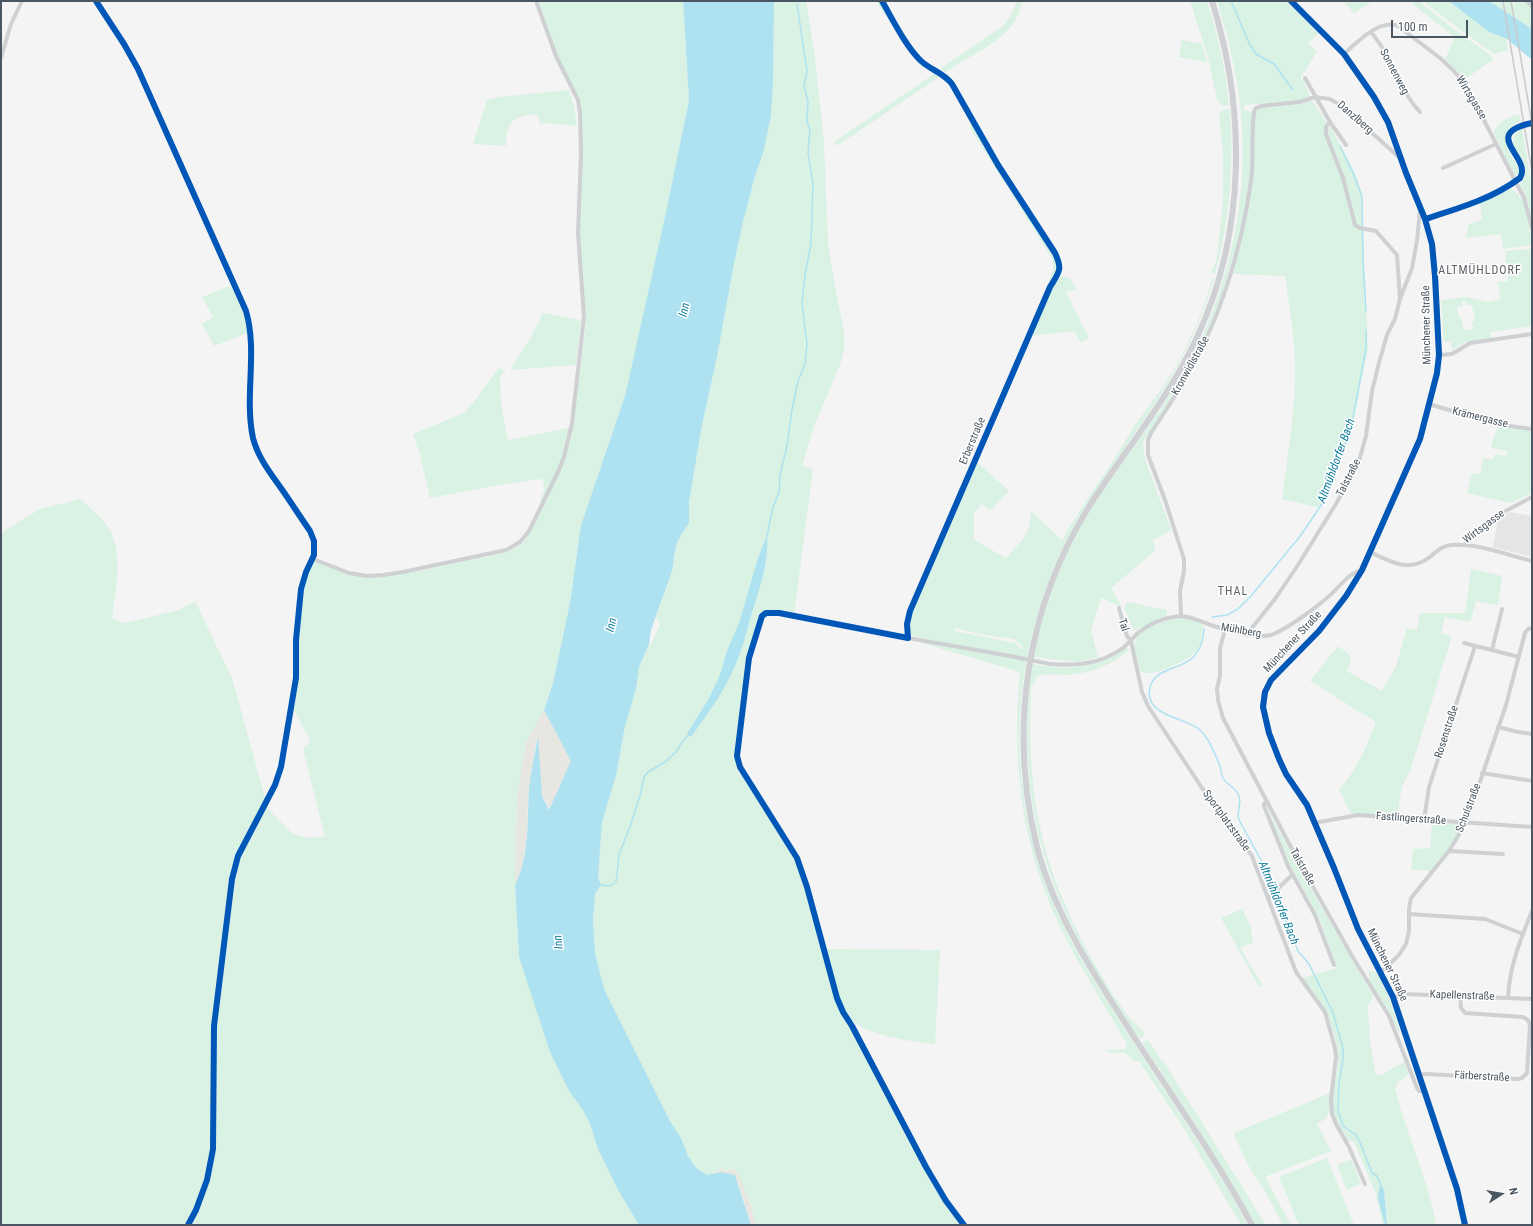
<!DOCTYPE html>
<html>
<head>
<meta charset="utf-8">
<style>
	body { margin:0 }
	#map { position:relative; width:1533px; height:1226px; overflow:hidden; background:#f4f4f4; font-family:"Roboto Condensed",sans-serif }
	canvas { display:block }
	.frame { position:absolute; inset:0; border:2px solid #4a5661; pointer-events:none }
	.north { position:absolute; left:1481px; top:1174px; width:40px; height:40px; -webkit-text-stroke:3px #fff; paint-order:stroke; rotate:78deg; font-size:11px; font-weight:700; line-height:16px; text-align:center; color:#4a5661 }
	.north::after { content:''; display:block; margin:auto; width:14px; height:18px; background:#4a5661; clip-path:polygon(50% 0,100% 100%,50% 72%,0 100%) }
	.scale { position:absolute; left:1391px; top:20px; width:77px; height:18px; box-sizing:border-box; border:2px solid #4a5661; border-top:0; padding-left:5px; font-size:12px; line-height:14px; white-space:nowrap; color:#4a5661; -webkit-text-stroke:3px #fff; paint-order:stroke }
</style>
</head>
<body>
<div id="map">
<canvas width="1533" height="1226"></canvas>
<div class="frame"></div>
<div class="north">N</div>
<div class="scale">100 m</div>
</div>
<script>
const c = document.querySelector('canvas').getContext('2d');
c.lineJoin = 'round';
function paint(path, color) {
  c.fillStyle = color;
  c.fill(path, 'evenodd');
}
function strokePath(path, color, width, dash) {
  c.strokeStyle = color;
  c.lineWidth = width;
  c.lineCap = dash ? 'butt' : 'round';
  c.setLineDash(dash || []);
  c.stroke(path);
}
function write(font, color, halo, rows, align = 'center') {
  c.font = font + ' "Roboto Condensed",sans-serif';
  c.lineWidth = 3;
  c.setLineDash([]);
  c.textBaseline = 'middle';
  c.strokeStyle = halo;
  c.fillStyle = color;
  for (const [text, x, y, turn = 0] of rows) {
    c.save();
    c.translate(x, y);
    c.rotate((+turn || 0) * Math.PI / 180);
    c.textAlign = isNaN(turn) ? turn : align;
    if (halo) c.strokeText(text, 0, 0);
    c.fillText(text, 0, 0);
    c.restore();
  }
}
paint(new Path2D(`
	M1510,512L1532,516V557L1493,547L1498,519Z`), '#e6e5e6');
paint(new Path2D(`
	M536,1H683L689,100L666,212L625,396L581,525L570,603L553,683L544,710L526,743L517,800L515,885L519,957L569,1091L583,1109L590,1124L598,1149L618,1190L639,1225H1V536L4,531L40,509L80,499C89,507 105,520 110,530C123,555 116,591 112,618L125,623L179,610L195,601L232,678L264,794L267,799L266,807L292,833L307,838L325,837L303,749L305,746L311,742L294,710L298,683L296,678V640L301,589L313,559L334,568L378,577L415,572L507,552L515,548L525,541L543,502L540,501L544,491L543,479L511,483L430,498L420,455L413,434L464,413L472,404L499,368L505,371L500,376L501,403L508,440L572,427L586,324L579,243L581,153L578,105L572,88L560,68Z
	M774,1H806L815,57L824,143L828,244L835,287L844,332V349L840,365L814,426L802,466L813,469L794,615L769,610L761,613L760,616C746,662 739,709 736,756L738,765L754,792L796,859L808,892L838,1003L925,1167L950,1209L961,1225H756L752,1213L753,1207C744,1196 743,1180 733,1169L725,1171L721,1169L707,1175L696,1168L688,1156L681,1138L670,1121L604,990L595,953L593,921L595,894L601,885L598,878L602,822L616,776L625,726L636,689L639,667L649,644H651L660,625L656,617L672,571L676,545L681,535L689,523V502L702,425L717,357L734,264L743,222L755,176L764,150L771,116L773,82Z
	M876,1H880L919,61L926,67L942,75L837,146L834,142L934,74L919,65Z
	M1017,1H1022C1020,9 1018,17 1013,24C1003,40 962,61 945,72L940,69L1004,25L1011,15Z
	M1190,1H1207C1218,35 1226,70 1229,106L1221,105L1217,99L1208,57Z
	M1217,1H1286L1320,32L1308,43L1317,52L1301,77L1310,95C1296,106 1262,103 1244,105V110L1252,112L1250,177L1241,231L1219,305L1201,348L1174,394L1143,442L1145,459L1171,530L1153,540L1155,551L1111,588L1122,607L1101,598L1091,630L1098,657L1078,662L1033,657C1042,620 1052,584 1069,549C1096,492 1139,445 1172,391C1185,370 1198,348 1207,325C1232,266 1246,194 1242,130C1240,86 1230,43 1217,1Z
	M1343,1H1373L1354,13Z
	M1410,1H1419L1456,31L1488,53L1494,59L1465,79L1445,59L1455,37L1421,11Z
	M1423,1H1449L1489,32L1506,39L1508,50L1494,54L1458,28Z
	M1489,1H1509L1515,5L1514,1H1525L1532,7V29Z
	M1182,40L1202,44L1207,62L1179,57Z
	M569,90L574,106L577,126L546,123L540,124L537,114C513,115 506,123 506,146L473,144L487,100L499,97Z
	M1312,100L1327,123L1324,128L1325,134L1339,169L1352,222L1357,229L1363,230L1368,349L1354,418L1342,456L1323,505L1316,507L1282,499C1287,459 1294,420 1295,380C1296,345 1290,311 1285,276L1233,274L1244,230L1249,204L1255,113L1260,108L1298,104Z
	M1224,109H1230C1234,165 1230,220 1215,274L1211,272L1216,262L1218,248L1223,202V154L1219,114Z
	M1519,114L1521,121C1494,131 1510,153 1519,169V173L1515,176L1495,135L1494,130L1505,119Z
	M972,122L997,168L1056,257L1058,268L1056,273L1042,303L1053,269V260L970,128Z
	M1330,126L1355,172L1363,196V227L1358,225L1355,221C1349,190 1340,161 1327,132Z
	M1522,129L1532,188V221L1528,204L1519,186L1524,180L1526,170L1513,144L1514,135Z
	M1510,189C1527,194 1529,226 1532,241L1531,245L1503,249L1501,234L1466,238L1469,224L1482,220L1480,202Z
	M1529,249H1532V326L1490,332L1491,338C1481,339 1470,340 1461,344C1457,346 1456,348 1452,350L1451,341L1444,342L1441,300L1467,297L1488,302L1500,299L1498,282L1508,281L1505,251ZM1462,301H1466L1467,305H1472L1475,321L1472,322L1473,329L1464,330L1461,317H1458L1457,307L1462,306Z
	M1063,276L1070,278L1076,289L1066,292L1089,338L1081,343L1074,331L1031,336L1054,284L1056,280Z
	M1212,278H1214C1198,335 1169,385 1135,433C1111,470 1083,505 1064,545C1007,668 1004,794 1060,918C1073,947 1090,974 1107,1001C1153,1076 1206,1147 1248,1225H1241L1185,1130L1139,1061H1135L1124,1053L1106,1052V1050L1125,1049L1127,1044C1103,1002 1076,962 1056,918C1020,840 1012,756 1020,672L908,639L957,645L915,637L912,635L909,626L912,610L977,462L1009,491L990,511L982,504L974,512V540L1006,558C1020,542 1031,535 1031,511L1062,540C1082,504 1108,471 1129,435C1140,416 1155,399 1167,381C1187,349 1203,314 1212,278ZM955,628L980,634L1014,639L1021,645L1023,649L1020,648L1015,643L954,631Z
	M227,287H230L233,290L243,312L248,333L214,346L202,324L213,317L202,297Z
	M543,313L581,320L576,365L510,370L531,337Z
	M1503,425L1532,430V493L1511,503L1467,493L1472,473L1480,474L1483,458L1492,460L1496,454L1506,456L1507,451L1491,448C1493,440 1494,429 1503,425Z
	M1471,569L1502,576L1498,605L1476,601L1470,622L1445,617L1441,633L1452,636L1411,768L1402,787L1397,816L1351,814L1339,790C1357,769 1366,748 1376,722L1310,681L1338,646L1350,655L1351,661L1347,671L1382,691L1396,666L1407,628L1417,630L1420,613H1465Z
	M1128,602L1167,610L1166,616C1154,618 1144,629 1134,630L1124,608Z
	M1182,617L1198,622L1203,625C1202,634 1202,643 1197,650C1190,660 1151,679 1140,671C1138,663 1133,651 1135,643C1138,627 1169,619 1182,617Z
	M1125,648H1128L1129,649C1115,665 1085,675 1064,675C1056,675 1044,672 1037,677L1031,688C1027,777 1036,849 1077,930C1091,959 1108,989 1128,1016C1132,1022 1144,1029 1145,1036L1140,1038C1127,1028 1112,998 1103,983C1039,878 1016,786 1032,664C1071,671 1091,668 1125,648Z
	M1267,809L1294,858L1292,859L1295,865H1297L1373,996L1368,1005V1009L1370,1043L1376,1075H1381L1404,1062L1409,1074L1399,1081L1395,1088C1406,1134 1428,1178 1436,1225H1387L1385,1196L1380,1183L1378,1198L1385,1225H1383L1375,1192L1354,1142L1347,1140C1343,1132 1335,1122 1333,1113C1329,1094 1339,1074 1338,1055C1335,1022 1321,1003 1302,978L1337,968L1322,925L1315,910L1288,861Z
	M1432,822L1458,824L1461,827V829L1448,849L1430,872L1425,870H1411L1413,849L1430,848Z
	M1242,909L1251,927L1253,944L1245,945L1241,948L1245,957L1263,985L1259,987L1221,918Z
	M825,949L940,950L935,1044C915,1043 865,1034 851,1020C837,1007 831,967 825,949Z
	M1368,970L1378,973L1391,1003L1400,1033H1399L1383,1002L1370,985Z
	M1147,1040L1149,1041L1161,1060L1164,1062L1266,1225H1256L1197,1127L1142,1043Z
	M1330,1093C1328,1110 1334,1115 1317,1124L1331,1151L1265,1177L1291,1225H1283L1262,1186C1250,1172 1243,1154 1235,1137L1234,1133Z
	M1327,1158L1354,1225H1299L1279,1177Z
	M1351,1159L1361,1184L1347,1190L1337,1165Z`), '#d9f2e3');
paint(new Path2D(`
	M544,710L572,761L550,810L542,796L537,738C535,754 531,771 529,787C526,820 530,855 515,885L517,800L522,766L526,743Z
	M721,1169L725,1171L733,1169C743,1176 745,1197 753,1208L752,1213L756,1225H751C745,1210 742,1186 732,1174H728L718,1172L707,1175Z`), '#e7e6e1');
paint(new Path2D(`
	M683,1H774L773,82L771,116L764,150L755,176L743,222L734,264L717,357L702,425L689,502V523L681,535L676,545L672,571L651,630L649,644L639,667L636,689L625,726L616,776L602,822L598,878L601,885L595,894L593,921L595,953L604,989L670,1121L681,1138L688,1156L696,1168L707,1175L720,1172L735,1175L751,1225H639L618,1190L598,1149L590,1124L583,1110L569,1091L550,1052L519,957L515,885C530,855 527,820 529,788C531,770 535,753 538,736L542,796L549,810L571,761L544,710L553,683L570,603L581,525L625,396L666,212L689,100Z
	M1449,1H1489L1532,29V60L1507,39L1489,32Z
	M767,535C769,560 761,585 753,609C748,624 745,641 739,656C728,686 710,711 691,737L687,734L709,698L720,675L727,651L739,623L758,558Z
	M1380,1183L1384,1190L1387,1225H1385L1378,1198Z`), '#aee2f0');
strokePath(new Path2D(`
	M1231,1L1249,43L1256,54L1274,64L1293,90
	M1340,146L1353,173L1362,197L1363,262L1366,311
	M767,536L773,507L779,492L780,475L787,446L792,410L798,381L805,364L807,344L802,304L805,275L811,244L813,184L808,153L810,130L807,122L808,101L804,86L807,71L797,4
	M1212,617L1227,615L1238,609L1251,596L1301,535L1322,504L1342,456L1353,418L1366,348V330
	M1204,629C1201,678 1158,659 1150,687C1143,716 1184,717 1199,729C1209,738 1215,754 1220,766C1221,770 1221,774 1223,778C1227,785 1236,787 1239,796C1242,804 1236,812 1239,820L1261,860L1277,904L1283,914L1298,951L1309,964L1333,1013L1343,1048V1059L1339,1084L1338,1111L1343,1126L1356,1135L1360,1142L1372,1173L1377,1176L1380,1183
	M601,885L610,886L616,882L619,855L631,824L640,796L644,777L648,772L665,762L676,752L681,744L689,734`), '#aee2f0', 1.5);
strokePath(new Path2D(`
	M1521,125L1532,123`), '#d2d4d7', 4, [4, 2]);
strokePath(new Path2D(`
	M96,1L124,44L138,69L246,311C258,352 244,396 253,438C258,458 271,474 283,491C292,504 301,518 310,531L314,541V555L306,572L301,589L296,640V678L281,767L275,785L238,856L232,879L214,1026L213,1149L207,1180L196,1210L188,1225
	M1527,1L1532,6
	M1371,32C1379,42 1387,54 1393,66C1401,82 1406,98 1420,112
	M1344,54C1356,43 1380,18 1398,26L1440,58L1454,71L1468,89L1524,198L1532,228
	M1,58L11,24L22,1
	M1305,78L1330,122L1326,127V134L1343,178L1355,225L1360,228L1376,231L1397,255L1400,299
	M1330,122L1346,145
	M1443,168L1496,144
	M1425,219C1457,209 1492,199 1520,178C1528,165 1510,152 1508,139L1513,129L1521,125
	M1439,355L1452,354L1470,343L1532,334
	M1429,404L1495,424L1532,429
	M1464,545L1500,514L1532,497
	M1370,552C1391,562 1409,573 1430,557C1436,551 1442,546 1451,545C1478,543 1507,555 1532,561
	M313,559L349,573L367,576L383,575L403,572L506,550L520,542L529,531L558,472L564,457L572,423L584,317L578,233L581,153L580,113L578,100L556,56L536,1
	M1119,608L1127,636L1131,641L1142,692L1148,706L1200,785L1252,856L1296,972L1325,1012L1335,1048L1336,1057L1331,1099L1332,1114L1336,1124L1349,1147L1365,1184
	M1181,615L1180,591L1184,571V559L1165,500L1148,455V440L1151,433C1162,416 1173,399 1184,382C1220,320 1241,252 1251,181C1254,158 1251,135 1254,112L1256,108L1261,106L1299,102L1315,97L1330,99L1342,106L1401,159
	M1225,630L1220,648V676L1217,689L1218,700L1223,718L1294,853L1352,956L1389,1016L1417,1088L1419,1091H1425
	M1247,634L1275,599L1296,568L1336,504L1359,461L1366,436L1372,391L1380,359L1387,335L1395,319L1400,299L1412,268L1417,241L1420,209
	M1464,643L1519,657
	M1492,650L1502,609
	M1010,656L908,638L907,624L910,611L1050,287C1059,272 1063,270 1055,253
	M1050,664C1076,666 1101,664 1123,648C1128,644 1133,638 1138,633C1148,625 1160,619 1173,617C1189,614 1200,622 1214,626C1228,631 1257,639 1271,635C1287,629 1313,610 1327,598C1338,589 1348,573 1362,570
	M1498,727L1518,732L1532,734
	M1482,773L1532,781
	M1266,802L1264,804V806L1288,866L1315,915L1334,965
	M1424,820L1429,787L1475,646
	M1314,823L1358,815L1532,827
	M1449,851L1503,854
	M1268,898L1292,875
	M1409,914L1485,919L1523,934
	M1381,972L1399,955L1406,944L1409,931V909L1411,898L1449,851L1466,823L1506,705L1525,633L1528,629L1532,628
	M1393,997L1404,994L1532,999
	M1508,997C1510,965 1520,941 1532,911
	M1420,1075L1426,1074L1518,1079L1522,1078L1527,1073L1530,1025L1528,1020L1523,1017L1465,1013L1461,1008L1460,996`), '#ced0d2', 4);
strokePath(new Path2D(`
	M1212,1C1246,109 1246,231 1198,335C1170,397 1126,449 1090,505C1026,607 1008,730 1037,847C1054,912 1091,970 1127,1026C1169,1092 1215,1156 1252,1225
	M1291,1L1344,54L1374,97L1388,122L1406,173L1425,219L1432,244L1435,276L1439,355L1437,373L1420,439L1362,570L1346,596L1319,631L1271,680L1265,692L1263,707L1269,733L1279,759L1286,774L1307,805L1334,868L1358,929L1393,997L1457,1189L1465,1225`), '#ced0d4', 6);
strokePath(new Path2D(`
	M1503,1L1532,172
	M1511,1L1532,124`), '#c9cacc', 1.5);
strokePath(new Path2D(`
	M1010,656L1050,664`), '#ced0d2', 4);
strokePath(new Path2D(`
	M96,1L124,44L138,69L246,311C258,352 244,396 253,438C258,458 271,474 283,491C292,504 301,518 310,531L314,541V555L306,572L301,589L296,640V678L281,767L275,785L238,856L232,879L214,1026L213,1149L207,1180L196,1210L188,1225
	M882,1C893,20 905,45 920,60C930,70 943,72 952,84L998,165L1055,253C1063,270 1059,272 1050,287L910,611L907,624L908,638L779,613H766L762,616L749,658L737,756L740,767L797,858L807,887L837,998L843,1012L852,1026L926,1167L946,1201L964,1225
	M1291,1L1344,54L1374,97L1388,122L1406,173L1425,219L1432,244L1435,276L1439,355L1437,373L1420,439L1362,570L1346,596L1319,631L1271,680L1265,692L1263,707L1269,733L1279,759L1286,774L1307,805L1334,868L1358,929L1393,997L1457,1189L1465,1225
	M1425,219C1457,209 1492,199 1520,178C1533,158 1479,134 1532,123`), '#0057b8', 6);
write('11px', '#4a5661', '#fff', [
	["Sonnenweg",1394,72,62],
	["Wirtsgasse",1471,98,59],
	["Danzlberg",1355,118,41],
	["Münchener Straße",1427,325,-91],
	["Kronwidlstraße",1191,366,-61],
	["Krämergasse",1480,418,14],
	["Erberstraße",973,441,-67],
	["Talstraße",1349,478,-63],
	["Wirtsgasse",1484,527,-37],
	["Tal",1123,625,72],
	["Mühlberg",1241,631,10],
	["Münchener Straße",1293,642,-47],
	["Rosenstraße",1447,732,-72],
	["Schulstraße",1469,808,-69],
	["Fastlingerstraße",1411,819,4],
	["Sportplatzstraße",1226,821,54],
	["Talstraße",1302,867,61],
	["Münchener Straße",1387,965,64],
	["Kapellenstraße",1462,996,2],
	["Färberstraße",1482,1077,3]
]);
c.letterSpacing = '1px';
write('12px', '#5f6368', '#fff', [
	["ALTMÜHLDORF",1480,271],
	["THAL",1233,592]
]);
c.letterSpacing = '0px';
write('italic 12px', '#0c7c9b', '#fff', [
	["Inn",685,310,-77],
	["Altmühldorfer Bach",1337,461,-70],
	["Inn",612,625,-77],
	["Altmühldorfer Bach",1278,903,68],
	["Inn",559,942,-97]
]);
</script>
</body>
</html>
